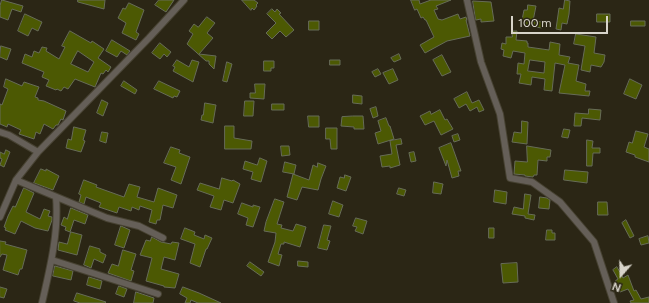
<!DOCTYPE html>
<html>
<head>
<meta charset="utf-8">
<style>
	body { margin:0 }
	#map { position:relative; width:649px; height:303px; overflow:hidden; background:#2b2615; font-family:Figtree,sans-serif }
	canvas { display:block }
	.north { position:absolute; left:601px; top:255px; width:40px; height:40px; -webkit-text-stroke:3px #2b2615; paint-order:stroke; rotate:200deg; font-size:11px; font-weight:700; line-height:16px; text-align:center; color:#d8d4ca }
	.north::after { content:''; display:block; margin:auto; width:14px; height:18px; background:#d8d4ca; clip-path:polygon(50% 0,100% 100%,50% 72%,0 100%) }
	.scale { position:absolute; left:511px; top:16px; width:97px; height:18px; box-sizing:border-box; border:2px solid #d8d4ca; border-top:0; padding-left:5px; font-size:12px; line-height:14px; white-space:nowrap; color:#d8d4ca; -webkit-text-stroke:3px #2b2615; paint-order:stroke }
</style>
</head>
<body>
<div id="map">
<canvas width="649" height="303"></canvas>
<div class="north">N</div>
<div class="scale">100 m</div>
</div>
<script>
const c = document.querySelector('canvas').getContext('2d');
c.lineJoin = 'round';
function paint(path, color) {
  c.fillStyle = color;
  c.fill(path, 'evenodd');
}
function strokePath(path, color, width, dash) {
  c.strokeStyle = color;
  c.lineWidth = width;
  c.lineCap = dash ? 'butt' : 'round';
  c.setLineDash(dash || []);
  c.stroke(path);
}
const building = new Path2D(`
	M2,0L23,6L21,12L12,9L8,20L0,17V6Z
	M78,0H105L104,9L78,2Z
	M159,0H174L166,12L155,5Z
	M242,0H254L258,3L256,5L257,6L254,10L252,8L251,10Z
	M411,0H419L420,4L431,0H451L436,6L438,9L434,10L438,19L442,20L458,14L460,19L466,17L467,20H466L470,36L447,41L425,53L420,45L434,37L426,20H425L423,17L421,18L417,9L415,10Z
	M565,0L570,1L569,14L567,24L562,23L561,30L556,29L559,8L563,9Z
	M473,1L491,2L494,21L481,22V19L476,20Z
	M129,3L144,10L136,32L139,34L136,40L122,33L126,23L118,18L123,8L125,9Z
	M528,5L536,6L533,21L543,22L542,28L521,25L524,10H527Z
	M272,9L275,12L277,9L281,13L279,14L294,30L286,37L280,31L272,39L266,33L276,23L267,14Z
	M25,14L42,22L38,31L32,28L28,36L18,31Z
	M597,14H610V22H597Z
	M207,17L215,23L207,33L213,38L199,54L216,56L214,69L209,64V61H206L187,44L193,34L189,31L194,24L198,27Z
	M309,21H319V30H309Z
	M631,21H645V26H631Z
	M70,31L91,43L92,41L104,49L98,58L111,67L108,72L106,70L103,74L101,73L95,87L75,79L68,89L64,87L61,91L57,89L56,90L46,86L49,80L42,77L44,72L22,63L25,54L32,57L34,51L39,53L42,47L47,48L46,51L59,59L65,47L62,46ZM78,51L94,62L88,72L71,64Z
	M512,31H517L516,40L527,41V43H528V47L549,50L550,42L560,44L559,55L570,57L568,63L579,65L576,81L586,84L585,91H590L589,96L559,93L565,65L555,63L552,91L544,90L545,79L532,77L531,85L519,83L521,74H517L518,63L524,64L525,53L513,51L511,58L503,56L504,50L501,49L502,43L506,44V37H512ZM530,60L545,62L544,73L528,71Z
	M576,34L596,37L594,53L605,55L604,62L601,67L591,65L590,72L581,70L585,46L574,44Z
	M112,40L130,51L127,55L121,51L117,57L106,51Z
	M160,43L171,52L167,57L164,54L160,59L152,53Z
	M1,46L11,49L7,60L0,57Z
	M399,54L401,59L394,62L391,58Z
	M442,55L451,72L442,76L433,60Z
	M177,60L189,67L192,60L199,62L193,82L173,71L175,67L173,66Z
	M330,60H340V65H330Z
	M264,61H274V68H271V71H264Z
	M227,62L232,64L227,82L223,81Z
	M378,69L381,74L375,77L372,72Z
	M393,69L398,80L389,84L383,73Z
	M6,79L22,86L24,82L39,87L35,97L38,98V100L44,101L66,111L63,120L61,119L58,125H56L53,129L44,124L40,134L36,132L34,139L19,134L21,130L8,124L7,127L0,124V104L2,105L8,89L4,87Z
	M630,79L642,85L636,99L624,94Z
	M124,81L137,90L135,94L121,86Z
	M159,81L180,91L177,97L174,96L173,98L154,89Z
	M255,84H265L264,99L250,98V93H255Z
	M467,92L472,103L479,100L484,110L479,112L477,107L470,111L466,104L459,108L454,99Z
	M353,95L362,96V104L353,103Z
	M102,100L108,103L103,116L97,113Z
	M245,101H254L253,116H244Z
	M205,103L216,105L213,123L201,120L202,115H203Z
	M272,104H284V110H272Z
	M376,107L378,116L373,118L370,109Z
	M589,109L601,110L600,120L582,118L581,126H574L575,113L588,114Z
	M440,110L445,120L447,119L453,129L441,135L434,121L425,125L420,116L430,111L431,114Z
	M308,116H319V127H309Z
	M353,116H363L364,129H354V127L341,126L342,117Z
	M386,118L389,126H390L394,139L378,144L375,133L381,131L378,121Z
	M522,121L528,122L527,144L512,142L514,132L521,133Z
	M225,126H234V138L252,141L251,149H225Z
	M74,127L86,130L83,140L85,141L81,152L66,148L68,139L71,140Z
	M326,128H337V149H331L330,139H326Z
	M564,129L570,130L568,138L562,137Z
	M636,131L648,134L644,147L649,149V162L635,157V155L626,152L629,142L632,143Z
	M102,132L108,133L106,143L100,141Z
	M458,134L460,140L454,142L452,136Z
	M401,139L402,144L396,145L400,165L390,168V166L382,167L380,156L392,154L390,141Z
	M587,140L593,141L592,148H600V153H593L592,166H587Z
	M451,143L461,171H458L459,176L452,178L447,160L446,166L439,148Z
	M281,146H289L290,155L282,156Z
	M527,146L551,150L550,157H547V161L538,160L537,175H534L533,177L525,176V175L514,174L515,161L527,162Z
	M171,147L180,150L179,153L190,157L181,184L171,180L176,167L164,163Z
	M6,150L10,152L4,167L0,165L2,159L0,158V152L4,154Z
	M414,152L416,161L411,162L409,153Z
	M260,158L267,161L261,182L251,179L253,172L243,169L245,161L257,165Z
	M285,162L296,165L294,174L283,172Z
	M318,163L326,166L321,179L318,190L302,187L297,200L287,197L293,174L309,180L313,165L317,167Z
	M41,169L46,171V169L59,176L53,190L34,183Z
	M565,170L588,172L587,183L564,180Z
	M345,175L351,177L346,191L337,188L340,177L344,178Z
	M222,178L232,181L233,180L240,184L233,203L224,200L221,210L210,207L214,196L197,190L200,183L219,189Z
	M84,180L97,185L96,187L124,197L129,184L140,187L137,197L154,202L158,188L177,195L173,208L163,205L160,220H157L156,224L149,222L152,210L140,206L139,210L132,207L131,211L119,207L117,213L99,207L101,203L86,197L84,204L79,202L81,195L79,194Z
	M434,182L443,184L441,194L433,193Z
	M24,188L34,193L26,212L40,219L44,209L50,211L48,216L52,217V220L48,231L35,228L21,221L15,234L5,230L6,228L4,227L8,216L13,206L15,207Z
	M399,188L406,190L404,196L397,194Z
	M495,190L507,192L506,204L494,202Z
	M525,194L531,195L528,214L535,215L534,220L525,218V216L512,214L514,207L523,209Z
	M540,197L547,198L550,200L549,209L539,208Z
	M275,199L284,202L277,224L282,225L281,228L293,231L296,224L306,227L300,247L284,242V244H281L278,254L282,255L279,266L268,262L275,242L276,233L264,231L266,222Z
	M333,201L343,205L339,217L329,214Z
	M598,202H607L608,215H598Z
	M242,203L253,207V205L260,207L253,227L246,225L248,218L238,214Z
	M71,208L88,215L85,224L74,220L70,232L65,230L66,227L61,225L64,217L67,219Z
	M356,218L367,221L363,234L355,231L357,227L353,226Z
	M626,220L634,236L630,238L622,223Z
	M324,225L331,226L327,240L330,241L327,250L318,248Z
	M121,226L130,230L124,248L115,245Z
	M185,228L195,232L194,235L204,239L205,235L212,238L207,249H206L200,267L190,263L195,244L181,239Z
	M489,228H494V238H489Z
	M547,230H552V233H555V240H546Z
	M71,232L82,235L77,255L58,250L59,242L67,244Z
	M648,236L649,243L641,245L639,239Z
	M152,237L161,242L171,244L172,242L179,243L175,260L164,257L161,269L179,274L175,288L164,287V286L146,281L152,258L140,255L146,240L150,241Z
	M0,241L6,242L5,244L27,250L22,269H20L18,275L3,270L7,255L2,254L0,257Z
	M90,246L100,249V252L106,255L103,263L94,259L91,268L84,265Z
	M123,250L136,254L131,270L134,271L131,281L108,273L112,264L118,266Z
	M298,261L308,262V267L298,266Z
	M250,262L264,272L261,276L247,266Z
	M517,263L518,282L503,283L501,264Z
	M55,266L73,271L71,280L53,276Z
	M617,267L623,278L628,275L634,291L636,290L641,299L649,297V303H631L630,301L634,300L628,289L620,292L615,281L618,279L613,270Z
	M89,277L102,281L100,289L87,285Z
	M119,286L127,289L124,297L116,294Z
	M0,287L7,289L4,298L0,297Z
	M183,287L199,293L221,303H198L191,300L190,303H185L187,298L180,294Z
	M136,292L154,298L153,303H134Z
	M77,293L106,302L105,303H80L74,301Z`);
paint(building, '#4c5903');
strokePath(building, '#676c58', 1);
const minor = new Path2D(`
	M467,0L481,62L500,114L510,178L532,182L560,202L594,242L614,303
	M0,132L9,135L38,152
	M16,180L107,218L139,226L163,238
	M0,217L16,180L38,152L149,38L184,0
	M52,260L158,294
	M42,303C50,268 59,232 56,197`);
strokePath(minor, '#474232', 8);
strokePath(minor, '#655f58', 6);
</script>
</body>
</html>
